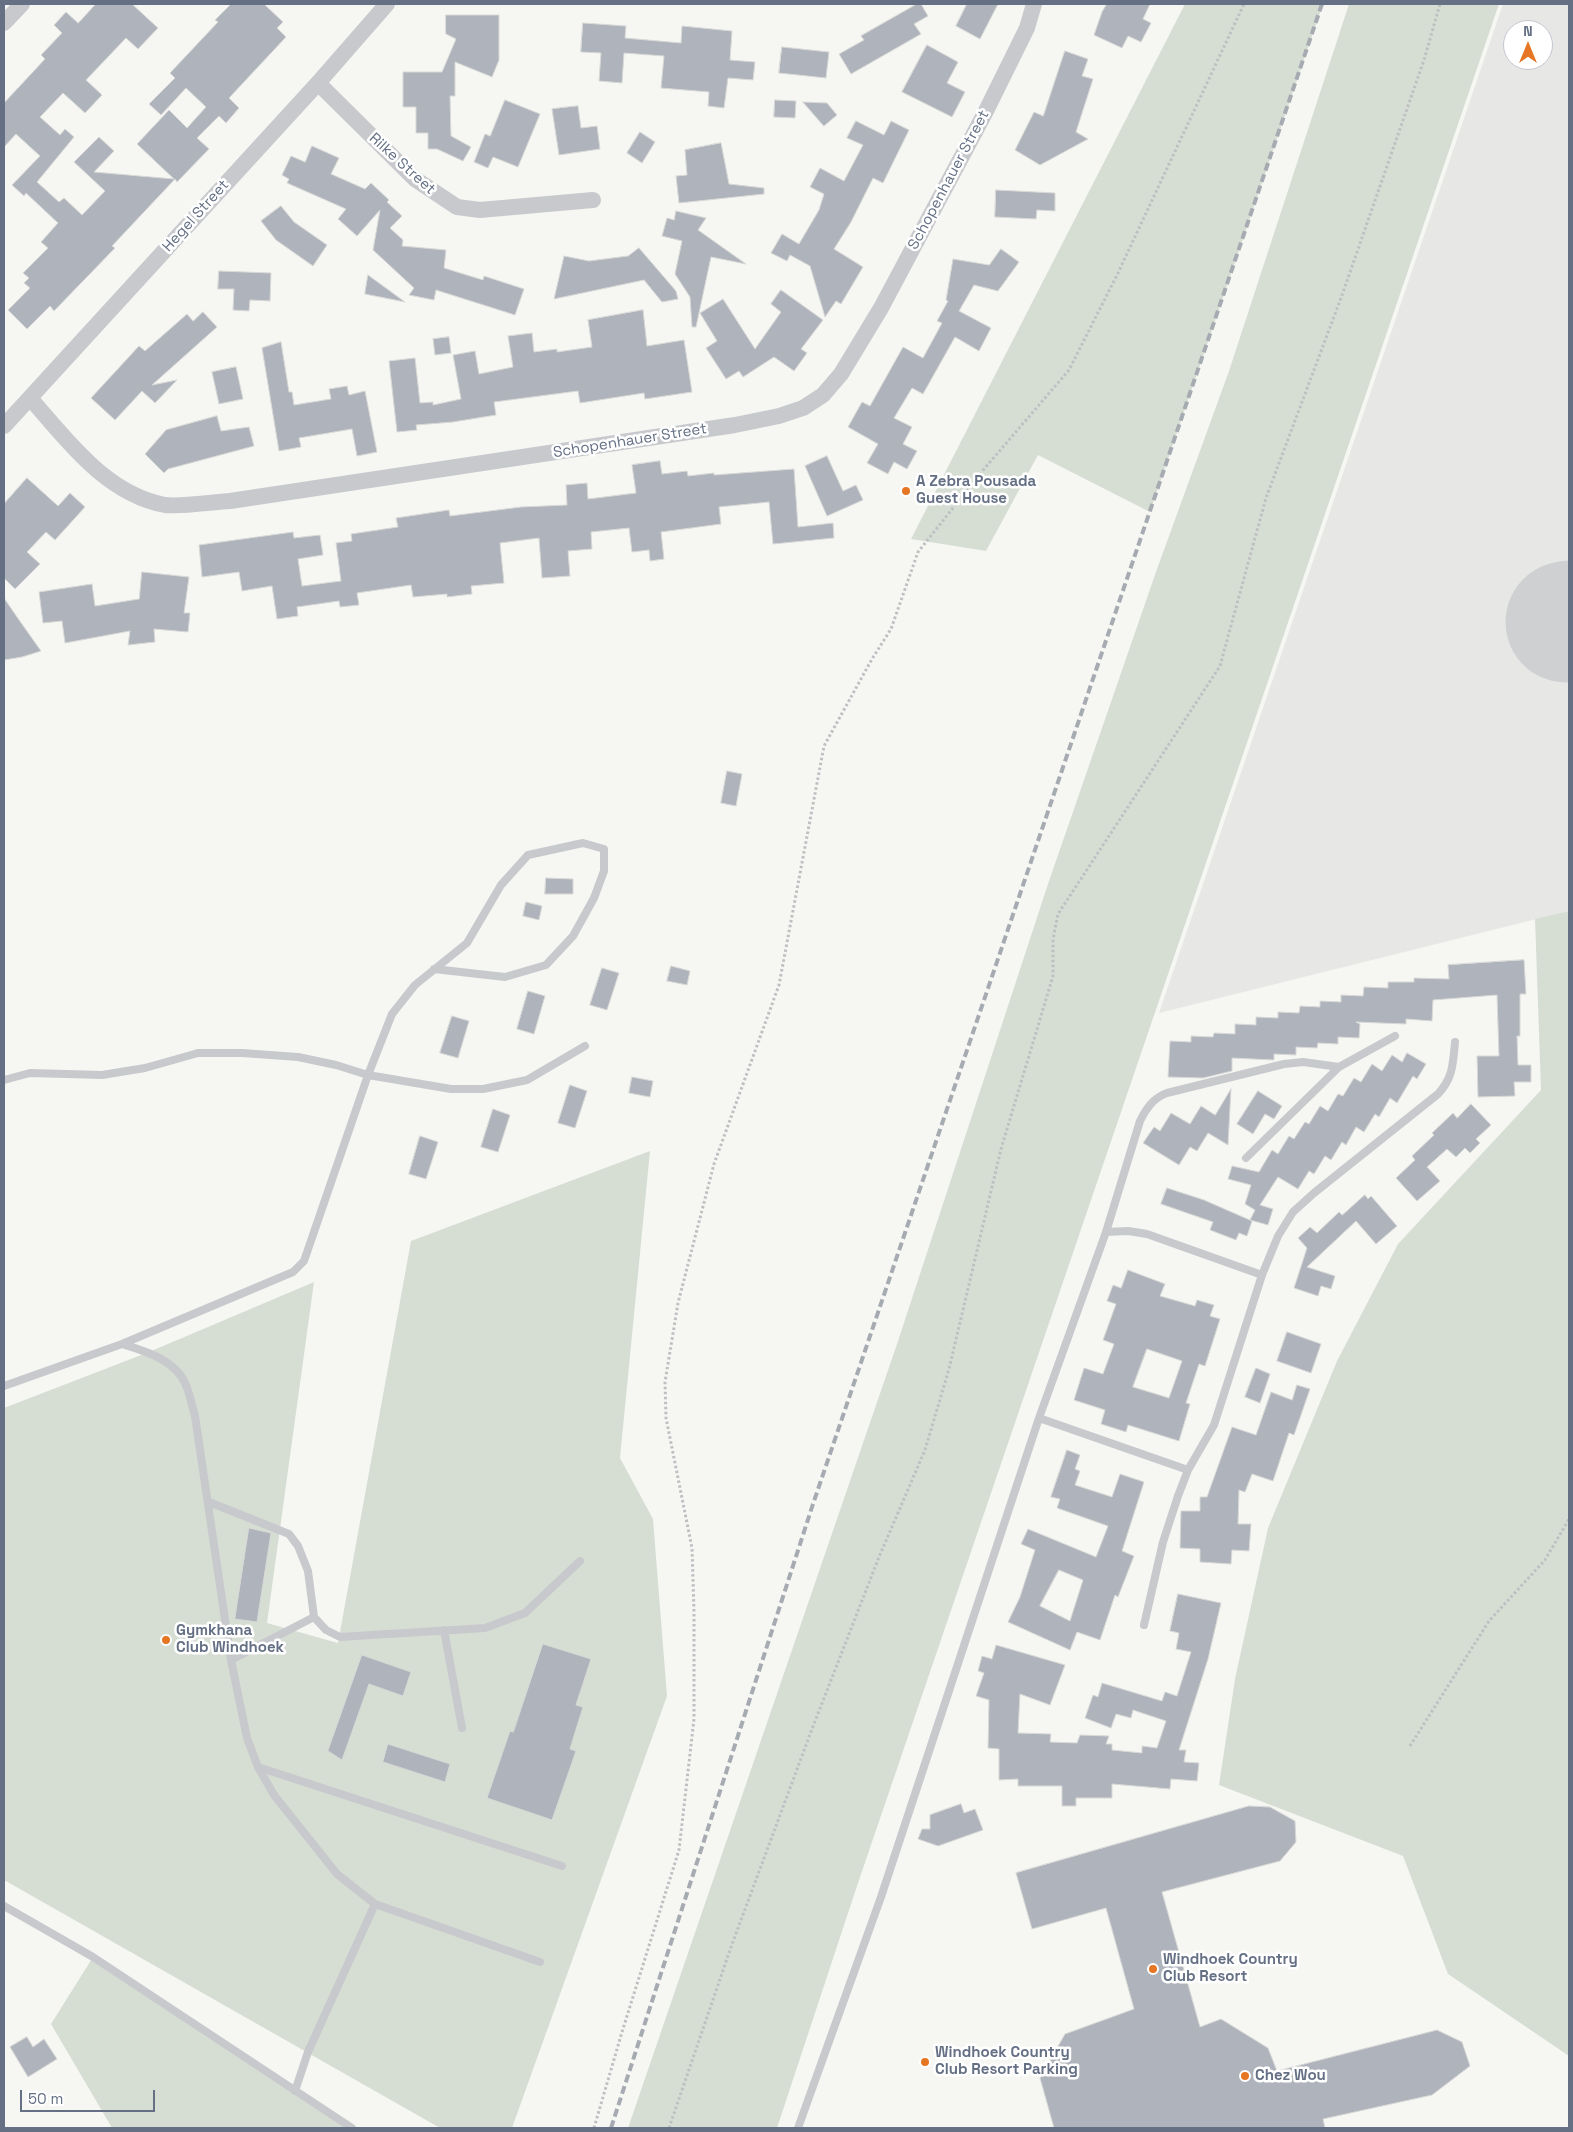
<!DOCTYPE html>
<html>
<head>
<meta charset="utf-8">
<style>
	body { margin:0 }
	#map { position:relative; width:1573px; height:2132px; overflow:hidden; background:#f6f7f3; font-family:"Space Grotesk",sans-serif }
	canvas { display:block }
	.frame { position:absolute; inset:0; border:5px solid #657085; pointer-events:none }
	.north { position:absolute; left:1503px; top:20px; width:50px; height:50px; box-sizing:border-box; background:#fff; border:1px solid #c1c6ce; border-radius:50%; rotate:0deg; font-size:14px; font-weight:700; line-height:20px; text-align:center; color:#657085 }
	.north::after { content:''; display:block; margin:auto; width:18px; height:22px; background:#e67623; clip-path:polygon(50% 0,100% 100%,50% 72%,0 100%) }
	.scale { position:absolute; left:20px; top:2090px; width:135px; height:22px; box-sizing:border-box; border:2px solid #657085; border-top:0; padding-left:6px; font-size:15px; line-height:18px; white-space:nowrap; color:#657085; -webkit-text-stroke:4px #fff; paint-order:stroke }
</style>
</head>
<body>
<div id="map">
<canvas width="1573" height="2132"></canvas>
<div class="frame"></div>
<div class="north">N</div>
<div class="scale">50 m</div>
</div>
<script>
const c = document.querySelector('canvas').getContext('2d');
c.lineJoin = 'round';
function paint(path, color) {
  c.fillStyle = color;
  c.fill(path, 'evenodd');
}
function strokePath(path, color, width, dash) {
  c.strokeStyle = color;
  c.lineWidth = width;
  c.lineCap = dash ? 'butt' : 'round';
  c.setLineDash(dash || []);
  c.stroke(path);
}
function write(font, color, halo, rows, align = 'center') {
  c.font = font + ' "Space Grotesk",sans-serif';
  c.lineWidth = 5;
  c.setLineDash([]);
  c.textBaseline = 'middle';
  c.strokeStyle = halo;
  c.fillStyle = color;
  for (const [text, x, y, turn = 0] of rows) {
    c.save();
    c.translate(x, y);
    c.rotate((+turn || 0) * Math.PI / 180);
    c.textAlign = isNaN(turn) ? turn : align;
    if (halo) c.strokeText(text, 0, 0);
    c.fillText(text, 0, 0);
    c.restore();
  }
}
paint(new Path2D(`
	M1503,4H1569V911L1159,1013ZM1513,30H1543V60H1513Z`), '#e7e7e6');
paint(new Path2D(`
	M1185,4H1323L1150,512L1038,455L986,551L911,539Z
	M1349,4H1499L857,1886L777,2128H628L897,1344L1048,884L1157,569L1229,371Z
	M1569,911V2056L1448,1974L1403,1856L1219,1785L1235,1679L1268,1528L1337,1361L1398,1244L1541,1090L1535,919Z
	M650,1151L620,1458L653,1519L667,1696L512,2128H440L4,1880V1408L149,1352L314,1282L267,1623L338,1643L411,1241Z
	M93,1957L352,2128H112L51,2024Z`), '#d6ded4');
strokePath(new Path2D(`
	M1566,622L1569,621`), '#ced0d2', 121);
const building = new Path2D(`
	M96,4H132L158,28L138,49L126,38L86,80L102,95L85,113L63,93L40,117L60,135L65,129L74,137L37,182L59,202L64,198L82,215L105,191L74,162L99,137L114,151L94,172L174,179L137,144L169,110L187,128L206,107L186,88L161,115L149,104L175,78L170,73L218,22L215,20L231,4H264L283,22L277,28L286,37L229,98L239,108L226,123L219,116L197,138L209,149L177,182L175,179L112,246L115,248L54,311L50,306L27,329L8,310L30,288L24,283L29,278L23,273L48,248L41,242L58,223L26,193L24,196L12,185L40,156L16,134L4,147V103L45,59L41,55L62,33L54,25L66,12L78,23Z
	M917,4H921L928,16L914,24L921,34L851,74L839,54L864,40L861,36Z
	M967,4H998L980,39L956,26Z
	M1107,4H1150L1143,19L1151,23L1141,42L1128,36L1122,48L1094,35L1102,12Z
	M446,15H499V60L492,77L455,62V96H450L451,136L471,147L463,161L437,149H428V133H416V107H403V72H442L456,39L446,34Z
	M583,23L626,26L625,38L681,43L682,26L732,31L730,60L755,62L753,80L728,78L724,108L708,106L709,92L661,88L664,56L624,53L622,83L599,81L601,53L581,52Z
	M927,45L958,62L947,83L965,92L952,117L902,92Z
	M782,47L829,52L826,78L779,73Z
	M1065,51L1088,59L1082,76L1093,79L1076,132L1088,139L1040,165L1015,150L1034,112L1043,116Z
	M505,100L540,114L518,167L493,157L488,168L474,162L485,134L490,136Z
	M775,100L796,101L795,118L774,117Z
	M803,102L827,103L837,115L824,126Z
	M578,106L581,128L597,126L600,149L559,155L552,109Z
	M856,121L884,135L891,121L909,130L883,183L873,178L851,222L834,249L863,267L841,304L836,301L825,317L810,266L790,255L787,261L771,253L782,234L799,244L819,210L824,194L810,187L820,168L844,181L863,145L847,138Z
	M640,132L655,142L642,163L627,153Z
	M721,143L729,184L764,188V194L679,203L676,176L687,175L685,150Z
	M312,146L339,158L331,174L365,189L371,183L389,200L387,202L402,216L390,228L403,240L402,246L446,250L444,268L483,280L484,276L524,289L515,315L436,290L434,300L409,295L414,288L373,250L380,210L357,236L338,219L346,209L287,183L289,179L282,175L291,156L305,162Z
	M996,190L1055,193V211L1037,210L1036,219L995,217Z
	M281,206L294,222L327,245L313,266L276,240L261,221Z
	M676,211L706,218L698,230L746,264L711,257L696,327H692L690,297L675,274L682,241L662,236L667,218L674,220Z
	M639,248L676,291L678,299L662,302L644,280L554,299L564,256L589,261L628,256Z
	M1001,249L1019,262L998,291L974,285L959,311L991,328L979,351L955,337L923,394L912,388L894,418L912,427L903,444L917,451L907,469L894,462L888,474L867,463L878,444L848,427L862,402L870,406L903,347L923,358L942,323L937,321L948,301L946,300L953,259L989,265Z
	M219,271L271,273L270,301L250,300L249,311L233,310L234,289H218Z
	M368,275L405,302L365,294Z
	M781,290L823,320L801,349L807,353L794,371L774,357L743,377L739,371L726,379L706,348L717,341L700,313L723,299L755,349L781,312L771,304Z
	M643,310L647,346L684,340L692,392L645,399L644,393L580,403L578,391L494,402L496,415L453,422L416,425L417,430L397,432L389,361L415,358L420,403L433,402V405L461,399L453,355L475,351L479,374L513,367L508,336L532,333L534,352L557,349V352L592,347L588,320Z
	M203,312L217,327L152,385L177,380L155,403L142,391L115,420L91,398L139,346L145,351L187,314L193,321Z
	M449,337L451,353L435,355L433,339Z
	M281,342L289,392H292L294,405L331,399L329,389L347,386L349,395L365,391L377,452L357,456L352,429L299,438L301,447L279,451L262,348Z
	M236,367L243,399L219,404L212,372Z
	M217,416L221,431L249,427L254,446L168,469L164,473L145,454L166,430Z
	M827,456L843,491L856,485L863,500L827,516L805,466Z
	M660,461L662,474L687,471L688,476L714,473V475L794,469L798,527L833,523L834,538L773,544L769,502L719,507L721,524L661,532L664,559L650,561L649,550L632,552L629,528L591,532L592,549L568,551L570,576L542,578L539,538L500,543L504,583L471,586L472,594L447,597V594L413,597L411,585L357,593L359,605L340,607L339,601L297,607L298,616L277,619L272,586L242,591L239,572L202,577L199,545L293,532L294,538L320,535L323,555L298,559L302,586L341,581L336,543L352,541L351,534L398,527L396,518L449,510L450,516L521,507L567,505L566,485L587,483L588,499L636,493L632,465Z
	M27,478L58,506L70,493L85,507L55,540L46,532L27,552L40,564L15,589L4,578V504Z
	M142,572L189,577L184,613H190L188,632L154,629L155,642L128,645L130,631L65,643L62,621L43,623L39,592L92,584L95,606L139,599Z
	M4,598L17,617L41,651L22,657L4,660Z
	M727,771L742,774L736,806L721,803Z
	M546,878L573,879V894H545Z
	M526,902L542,906L539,920L523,916Z
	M1524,960L1526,994H1520V1036H1517L1518,1065H1531V1082H1514L1515,1096L1478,1097L1477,1056H1499L1497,995L1433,1000L1432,1021L1406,1019V1024L1356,1022L1360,1024L1359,1038L1338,1037V1044L1318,1043L1317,1048L1296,1047V1055L1274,1054V1060L1232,1058V1071L1203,1078L1168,1077L1170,1041L1191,1042V1036L1213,1037L1214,1033L1235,1034V1024L1256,1025V1017L1278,1018V1012L1299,1013L1300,1006L1320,1007V1001L1341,1002V995L1363,996L1364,987L1388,988V982H1414V978L1449,979L1448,965Z
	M671,966L690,971L687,985L667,981Z
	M602,968L619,973L607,1010L590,1005Z
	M528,991L545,996L534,1034L517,1029Z
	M452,1016L469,1021L458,1058L440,1053Z
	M1407,1053L1426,1064L1417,1079L1413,1076L1397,1103L1390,1098L1379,1117L1375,1114L1364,1132L1356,1127L1346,1145L1342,1142L1331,1160L1325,1156L1314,1174L1309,1171L1298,1189L1278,1177L1260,1205L1273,1209L1268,1225L1250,1220L1255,1210L1245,1204L1251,1185L1228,1179L1232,1166L1259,1172L1272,1150L1278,1154L1289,1136L1294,1139L1305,1122L1309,1124L1320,1106L1328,1111L1338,1094L1343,1096L1354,1078L1361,1082L1372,1064L1382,1071L1392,1055L1402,1062Z
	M632,1077L653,1081L650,1097L629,1093Z
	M570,1085L587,1091L575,1128L558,1123Z
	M1231,1089L1228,1145L1208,1133L1197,1151L1190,1147L1179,1165L1143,1143L1154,1127L1160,1131L1171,1113L1190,1124L1201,1106L1215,1115Z
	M1258,1091L1282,1106L1274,1119L1265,1114L1253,1134L1237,1124Z
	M1471,1104L1491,1125L1476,1139L1480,1143L1470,1153L1465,1148L1456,1157L1447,1149L1427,1167L1440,1181L1417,1201L1396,1178L1415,1160L1412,1156L1434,1135L1432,1133L1453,1113L1457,1118Z
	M493,1109L510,1115L498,1152L481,1147Z
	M420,1136L438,1142L426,1179L409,1174Z
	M1167,1188L1204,1200L1252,1221L1247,1236L1239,1233L1236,1240L1210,1230L1213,1222L1161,1204Z
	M1365,1195L1368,1199L1371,1196L1397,1226L1376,1244L1356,1221L1307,1267L1335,1276L1331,1289L1321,1286L1318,1296L1294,1288L1307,1248L1298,1238L1310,1227L1317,1233L1339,1212L1342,1215Z
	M1128,1270L1165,1284L1160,1296L1195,1306L1197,1300L1214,1305L1210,1316L1220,1319L1205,1366L1199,1364L1186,1403L1190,1404L1179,1441L1128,1425L1126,1432L1101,1424L1105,1410L1074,1400L1084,1368L1103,1374L1114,1344L1103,1340L1116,1304L1107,1301L1113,1285L1121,1288ZM1147,1349L1182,1361L1169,1398L1133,1387Z
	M1287,1332L1321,1344L1311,1373L1277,1361Z
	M1256,1368L1270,1374L1260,1403L1245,1397Z
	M1297,1385L1310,1389L1294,1435L1289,1433L1273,1481L1252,1474L1245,1492L1239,1490L1238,1524H1251L1249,1551L1232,1550L1231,1564L1200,1562V1549L1180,1548L1181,1511H1200V1497H1207L1232,1427L1256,1435L1271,1392L1292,1400Z
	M1067,1450L1080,1455L1075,1469L1080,1471L1075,1485L1112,1497L1120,1474L1144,1482L1122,1551L1134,1556L1118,1597L1115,1595L1100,1640L1077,1632L1070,1650L1008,1622L1020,1597L1035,1550L1021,1544L1028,1529L1096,1557L1108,1526L1057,1508L1060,1499L1051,1497ZM1059,1570L1083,1580L1070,1621L1040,1606Z
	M249,1528L271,1533L257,1622L235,1619Z
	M1178,1594L1221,1603L1208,1659L1179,1750H1186L1184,1762L1199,1763L1197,1781L1171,1779L1170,1789L1112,1784V1798H1076V1806H1062V1786H1018V1779L999,1780V1749L988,1748L989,1700L976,1696L984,1673L978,1671L982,1656L992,1659L996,1645L1065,1665L1050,1705L1020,1694L1018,1733L1051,1734L1050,1742L1077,1743L1080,1735L1109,1736L1106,1744H1112V1750L1142,1753V1746L1157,1748L1166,1721L1133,1710L1131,1718L1116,1714L1111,1728L1085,1718L1093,1695L1098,1697L1102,1683L1162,1701L1165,1692L1177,1696L1191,1652L1176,1649L1179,1633L1170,1631Z
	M543,1644L591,1659L576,1705L583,1707L570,1749L576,1751L552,1820L487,1798L510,1731L513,1732Z
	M362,1655L411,1672L403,1696L369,1684L342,1760L328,1751Z
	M388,1744L450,1764L445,1782L383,1762Z
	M961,1804L964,1813L975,1809L983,1830L938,1846L918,1839L922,1829H930V1815Z
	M1249,1806L1270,1807L1295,1821L1296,1842L1280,1861L1162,1892L1200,2027L1221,2019L1268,2048L1277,2071L1437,2030L1462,2042L1470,2066L1432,2095L1323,2119L1325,2128H1054L1040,2078L1065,2034L1134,2009L1106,1908L1032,1929L1016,1873Z
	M27,2037L33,2047L44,2039L57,2059L28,2077L10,2047Z`);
paint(building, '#afb4bc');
strokePath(building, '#d8d8d6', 1);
strokePath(new Path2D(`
	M1410,1746L1489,1621L1545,1560L1569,1519
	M594,2128L622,2032L679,1850L694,1719V1612L692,1548L666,1418L665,1382L678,1303L714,1164L779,985L824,746L872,659L891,629L918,552L984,469L1069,370L1118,273L1244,4
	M669,2128L731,1947L812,1729L879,1557L925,1450L949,1369L1001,1149L1053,976V939L1058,914L1220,666L1266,498L1341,298L1424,60L1440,4`), '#bebfc2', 3, [2.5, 2.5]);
strokePath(new Path2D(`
	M4,1080L30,1073L102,1075L145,1068L198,1053H242L298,1057L336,1065L368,1075L451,1089H483L527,1080L585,1046
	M1246,1158L1339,1067
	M1106,1232L1128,1231L1147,1234L1262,1275
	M122,1344C145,1351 176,1360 186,1385C190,1395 192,1406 195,1416L231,1660L247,1738L258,1767L274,1795L337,1874L375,1904L540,1962
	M4,1386L122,1344L293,1272L304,1261L368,1075L392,1014L415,985L467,943L501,885L528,855L583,843L604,849V871L594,898L573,936L546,965L505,977L434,969
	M1039,1418L1188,1470
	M209,1502L289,1534L298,1546L308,1571L314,1617L326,1630L340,1637L485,1628L525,1613L580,1561
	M1144,1625L1163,1542L1178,1496L1188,1470L1214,1425L1262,1275L1278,1236L1293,1212L1314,1193L1438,1094C1453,1078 1453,1064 1455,1042
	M444,1630L462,1728
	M231,1660L314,1617
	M258,1767L562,1866
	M4,1906L93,1957L352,2128
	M295,2091L308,2052L375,1904
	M798,2128L881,1897L1039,1418L1106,1232L1140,1121C1146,1109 1153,1098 1167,1093L1284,1064L1303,1062L1339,1067L1395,1036`), '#c7c9cd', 8);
strokePath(new Path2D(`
	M4,23L22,4
	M318,83L415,179L457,207L480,210L593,200
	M30,398C67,440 106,494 165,505C181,507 212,502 230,501L735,425L779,416L803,408L823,395L841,374L881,308L985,113L1027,28L1034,4
	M4,426L318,83L387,4`), '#c7c9cd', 16);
strokePath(new Path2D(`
	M611,2128L813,1504L1322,4`), '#a6aab1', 4, [8, 4]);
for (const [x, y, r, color] of [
	[906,491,5,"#e67623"],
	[166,1640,5,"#e67623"],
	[1153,1969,5,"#e67623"],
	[925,2062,5,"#e67623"],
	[1245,2076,5,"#e67623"]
]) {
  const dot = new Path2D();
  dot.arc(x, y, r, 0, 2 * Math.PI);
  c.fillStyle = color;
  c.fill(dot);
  strokePath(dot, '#fff', 2);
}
write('15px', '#657085', '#fff', [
	["Rilke Street",402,164,42],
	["Schopenhauer Street",949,180,-62],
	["Hegel Street",196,216,-48],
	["Schopenhauer Street",630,441,-9]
]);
write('bold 15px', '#657085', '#fff', [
	["A Zebra Pousada",916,482],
	["Guest House",916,499],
	["Gymkhana",176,1631],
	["Club Windhoek",176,1648],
	["Windhoek Country",1163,1960],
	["Club Resort",1163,1977],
	["Windhoek Country",935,2053],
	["Club Resort Parking",935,2070],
	["Chez Wou",1255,2076]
], 'left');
</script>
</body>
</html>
